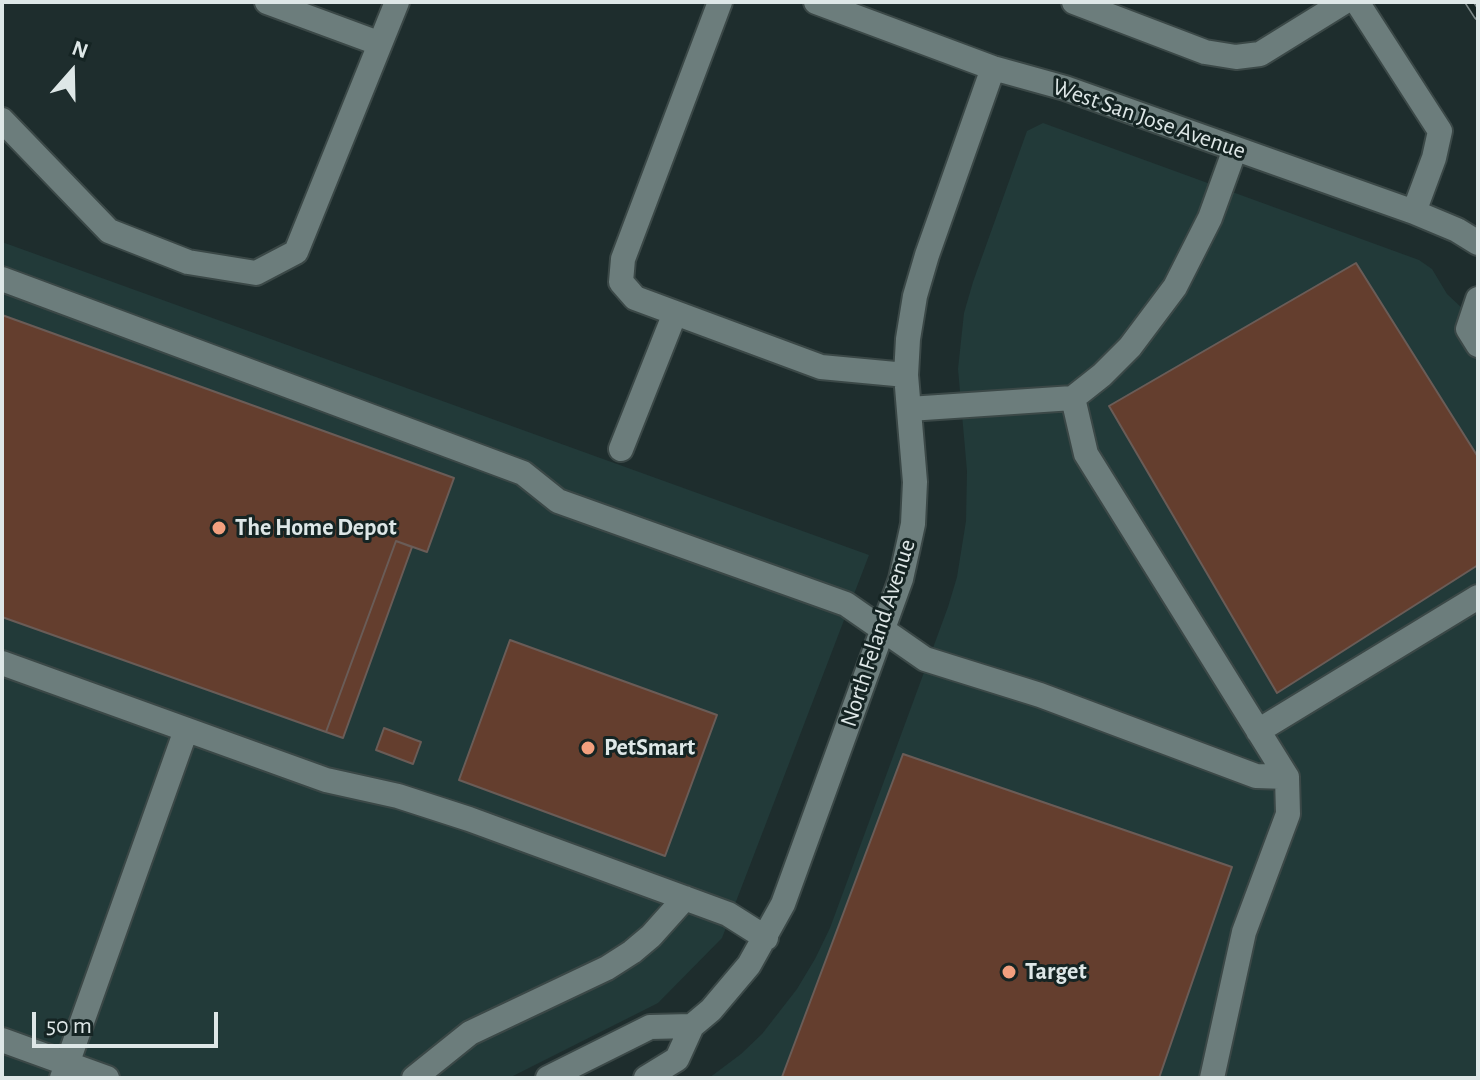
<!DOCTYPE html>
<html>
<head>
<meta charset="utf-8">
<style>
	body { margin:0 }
	#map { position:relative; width:1480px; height:1080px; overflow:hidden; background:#1e2d2d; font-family:"Alegreya Sans",sans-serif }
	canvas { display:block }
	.frame { position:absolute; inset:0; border:4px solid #dee7e7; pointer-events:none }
	.north { position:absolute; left:32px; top:32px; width:80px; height:80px; -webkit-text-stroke:6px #152423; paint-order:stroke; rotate:20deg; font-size:22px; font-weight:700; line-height:32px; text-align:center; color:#dee7e7 }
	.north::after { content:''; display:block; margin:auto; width:28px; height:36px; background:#dee7e7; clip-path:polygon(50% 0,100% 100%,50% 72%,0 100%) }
	.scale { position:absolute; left:32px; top:1012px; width:186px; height:36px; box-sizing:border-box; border:4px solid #dee7e7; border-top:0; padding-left:10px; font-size:24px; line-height:28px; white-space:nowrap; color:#dee7e7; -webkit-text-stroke:6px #152423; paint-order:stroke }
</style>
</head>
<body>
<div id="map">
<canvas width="1480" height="1080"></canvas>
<div class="frame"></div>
<div class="north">N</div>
<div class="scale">50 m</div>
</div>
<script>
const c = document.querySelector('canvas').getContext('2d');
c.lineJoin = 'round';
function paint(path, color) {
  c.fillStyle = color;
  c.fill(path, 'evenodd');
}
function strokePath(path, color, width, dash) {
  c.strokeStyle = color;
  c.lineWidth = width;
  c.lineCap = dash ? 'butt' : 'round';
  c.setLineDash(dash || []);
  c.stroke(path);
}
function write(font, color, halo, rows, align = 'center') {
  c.font = font + ' "Alegreya Sans",sans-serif';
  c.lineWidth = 6;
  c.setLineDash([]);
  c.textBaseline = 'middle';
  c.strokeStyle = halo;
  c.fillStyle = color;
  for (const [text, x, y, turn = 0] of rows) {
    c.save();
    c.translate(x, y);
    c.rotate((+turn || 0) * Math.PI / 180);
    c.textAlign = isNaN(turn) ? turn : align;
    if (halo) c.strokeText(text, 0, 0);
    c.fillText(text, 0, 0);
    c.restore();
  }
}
paint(new Path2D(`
	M1043,123L1419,260L1432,269L1447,294L1462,308L1478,314V1078H709L741,1054L762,1034L797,989L815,959L830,928L948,607L957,577L966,521L967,471L958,369L964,313L973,282L1027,131Z
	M2,242L869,555L722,938L658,1003L509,1078H2Z`), '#223a39');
const building = new Path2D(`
	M1356,263L1478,457V565L1277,693L1109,406Z
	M2,315L454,478L427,552L396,541L326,732L2,617Z
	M396,541L412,547L343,738L326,732Z
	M510,640L717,715L665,856L459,780Z
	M384,728L421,742L413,764L376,750Z
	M903,754L1232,867L1159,1078L782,1077Z`);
paint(building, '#643e2e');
strokePath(building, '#6a5c57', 2);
const minor = new Path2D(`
	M267,2L378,43
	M720,2L623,259L621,282L635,298L821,367L906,375
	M816,2L993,68L1065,88L1414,212L1457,230L1478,243
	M1074,2L1205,52L1236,57L1260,54L1344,2
	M1357,2L1440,131L1434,158L1414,212
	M2,120L109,231L188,262L256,273L296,252L397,2
	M2,279L523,473L558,501L846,604L925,659L1040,695L1256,776L1287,777L1288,814L1244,932L1212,1078
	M1478,299L1468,329L1478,345
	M1073,398L1086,454L1287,777
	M909,409L1073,398L1102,375L1130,347L1175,287L1210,218L1235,149
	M621,449L675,313
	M2,663L326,780L398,796L469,819L728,914L766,938
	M1258,731L1478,597
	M2,1040L107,1078
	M62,1078L186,730
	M414,1078L470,1033L607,968L632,952L651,936L685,898
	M548,1078L650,1027L692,1026
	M646,1078L677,1059L692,1026L711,1010L749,965L783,904L901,579L913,524L915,482L906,375L908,339L915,296L927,255L993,68`);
strokePath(minor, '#3b4847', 28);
strokePath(minor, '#6c7d7c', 24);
const rail = new Path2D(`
	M1469,2L1478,16`);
strokePath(rail, '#7a8686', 9);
strokePath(rail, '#152423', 6, [18]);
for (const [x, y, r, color] of [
	[219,528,8,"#f2a07f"],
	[588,748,8,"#f2a07f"],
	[1009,972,8,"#f2a07f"]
]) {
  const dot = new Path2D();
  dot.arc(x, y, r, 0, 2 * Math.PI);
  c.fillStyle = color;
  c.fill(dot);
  strokePath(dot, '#152423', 3);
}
write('24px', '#dee7e7', '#152423', [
	["West San Jose Avenue",1149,119,19],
	["North Feland Avenue",878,633,-72]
]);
write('bold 24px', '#dee7e7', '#152423', [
	["The Home Depot",235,528],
	["PetSmart",604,748],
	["Target",1025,972]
], 'left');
</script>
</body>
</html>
